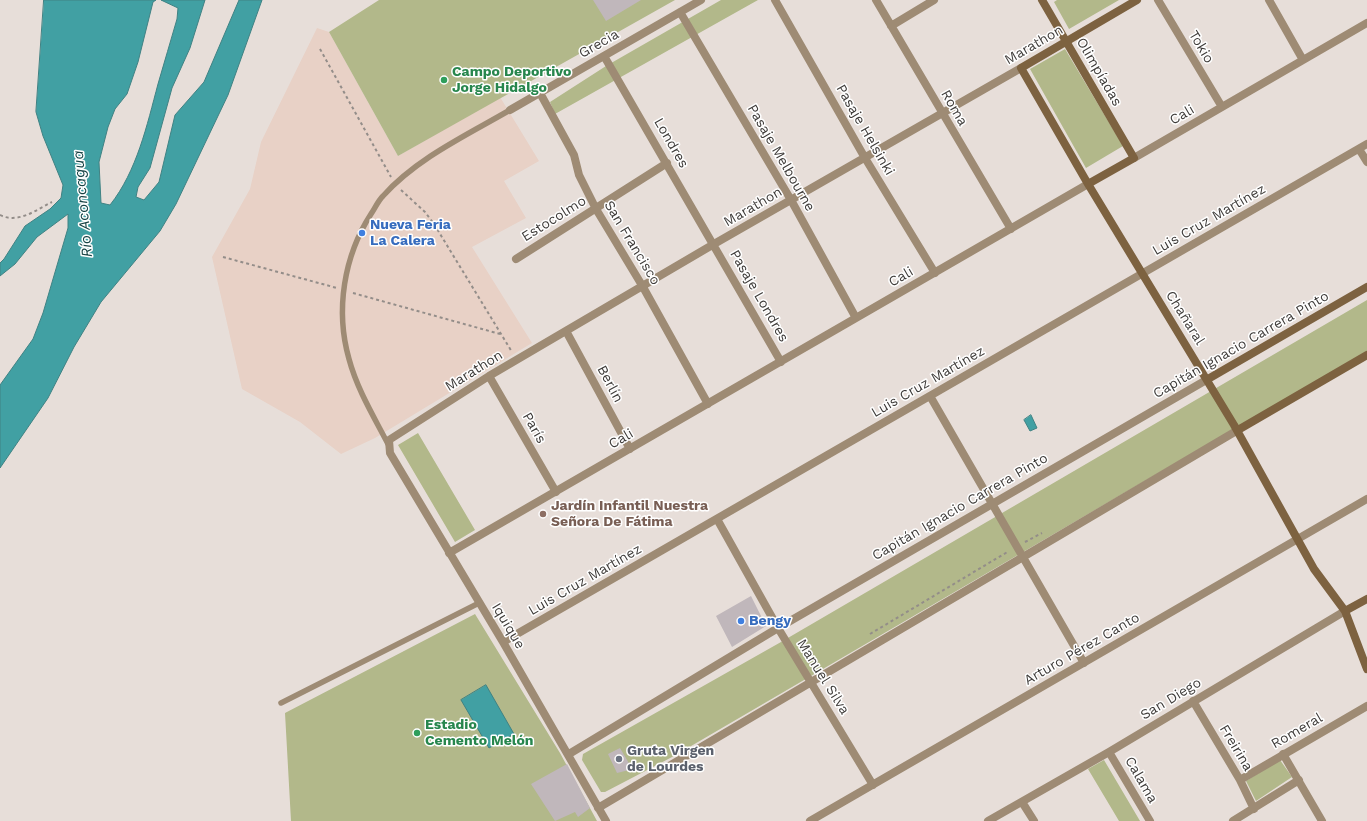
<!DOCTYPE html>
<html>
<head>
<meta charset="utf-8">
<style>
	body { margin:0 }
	canvas { display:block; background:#e7ded9 }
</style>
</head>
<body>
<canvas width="1367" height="821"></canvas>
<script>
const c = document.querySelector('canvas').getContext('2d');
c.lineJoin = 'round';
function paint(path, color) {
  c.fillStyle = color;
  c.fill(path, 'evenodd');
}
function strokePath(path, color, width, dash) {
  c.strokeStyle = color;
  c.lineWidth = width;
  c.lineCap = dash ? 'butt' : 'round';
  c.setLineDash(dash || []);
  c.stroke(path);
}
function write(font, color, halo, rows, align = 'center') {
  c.font = font + ' "Work Sans",sans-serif';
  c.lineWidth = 3;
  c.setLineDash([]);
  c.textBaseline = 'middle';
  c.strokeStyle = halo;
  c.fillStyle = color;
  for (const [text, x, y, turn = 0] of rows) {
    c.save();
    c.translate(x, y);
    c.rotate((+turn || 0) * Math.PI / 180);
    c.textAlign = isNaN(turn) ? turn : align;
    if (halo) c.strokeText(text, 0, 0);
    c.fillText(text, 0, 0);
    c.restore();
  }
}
paint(new Path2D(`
	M317,28L329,32L398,156L500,97L539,161L504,181L526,218L472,247L532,343L375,438L341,454L300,422L242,389L212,257L250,189L261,142Z`), '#e8d1c6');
paint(new Path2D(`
	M379,0H675L398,156L329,32Z
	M721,0H758L555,114L550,102L606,66Z
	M1057,0H1119L1069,29L1054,2Z
	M1065,49L1123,146L1086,168L1030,69Z
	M1367,300V351L674,756L605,792H601L582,760L583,754L781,642Z
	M418,433L475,530L455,542L398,445Z
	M475,614L560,753L597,821H291L285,713Z
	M1104,760L1140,821H1119L1088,769Z
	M1280,760L1292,777L1256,801L1246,781Z`), '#b2b88a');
const water = new Path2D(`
	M44,0H156L153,2L138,62L127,94L115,109L108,127L99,162L101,203L110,205C137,171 147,125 158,84C164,62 171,41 177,19L178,8L161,0H205L190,48L172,88L150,168L138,187L136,197L144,200L159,182L175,115L204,82L239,0H262L228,95L176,204L160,231L101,302L74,347L48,398L0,468V385L33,339L43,313L68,228V214L37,237L15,264L0,276V263L4,259L25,226L50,209L61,198L63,185L43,136L36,112Z
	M1031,415L1037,428L1030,431L1024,420Z
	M486,685L514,734L489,748L461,700Z`);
paint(water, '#41a0a3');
strokePath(water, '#408283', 1);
paint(new Path2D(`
	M593,0H641L606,21Z
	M751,596L766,626L732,647L716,616Z
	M620,748L630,765L629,770L617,773L608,754Z
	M567,764L590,808L578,817L575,812L555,821L531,784Z`), '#c0b7bb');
strokePath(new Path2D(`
	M320,49L391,177
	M401,190L425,212L434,224L512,352
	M0,215C18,224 36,210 52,202
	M223,257L337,288
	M353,293L500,334
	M1025,542L1042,533
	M870,634L1009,551`), '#938d89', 2, [3, 3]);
strokePath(new Path2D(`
	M388,444C374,417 357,389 349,359C335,310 344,256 371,214C375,208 378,201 383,196C417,158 467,135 510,110
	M281,703L479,603`), '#9e8b74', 5.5);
strokePath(new Path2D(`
	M775,0L865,158L935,273
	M876,0L1011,229
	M1158,0L1222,107
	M1269,0L1303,60
	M680,12L791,200L856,318
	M891,26L934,0
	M604,56L781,362
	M540,93L574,155L579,175L596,209L643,287L708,404
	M510,110L701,0
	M1359,149L1367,162
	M1134,158L1367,23
	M516,259L667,163
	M566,331L630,449
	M489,376L556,492
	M930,396L1084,663
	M717,519L778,628L873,785
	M449,553L1088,184
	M503,642L1367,144
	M1193,701L1240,780L1254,809
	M1109,752L1150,821
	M569,754L778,628L1208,379
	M1283,754L1322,821
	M1240,780L1367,706
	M1022,802L1034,821
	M598,808L1238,430
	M606,821L503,642L390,453L389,440L489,376L714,244L1021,68
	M810,821L1367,499
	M988,821L1109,752L1345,611
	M1233,821L1299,780`), '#9e8b74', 8);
strokePath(new Path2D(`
	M1042,0L1134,158L1088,184
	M1137,0L1021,68L1088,184L1234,425L1314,569L1345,611L1367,669
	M1208,379L1367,287
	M1238,430L1367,355
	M1345,611L1367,599`), '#7d6240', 8);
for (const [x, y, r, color] of [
	[444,80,4,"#2e9e5b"],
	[362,233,4,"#3f7fe0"],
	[543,514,4,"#8d6e63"],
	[741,621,4,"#3f7fe0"],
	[417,733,4,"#2e9e5b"],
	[619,759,4,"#6b7280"]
]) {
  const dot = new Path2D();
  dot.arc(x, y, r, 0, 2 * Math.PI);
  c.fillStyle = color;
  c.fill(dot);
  strokePath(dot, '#fff', 1.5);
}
write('14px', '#3e3b39', '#fff', [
	["Grecia",599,44,-30],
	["Marathon",1034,45,-30],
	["Tokio",1201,47,59],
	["Olimpíadas",1099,72,60],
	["Roma",954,108,60],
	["Cali",1182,115,-30],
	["Pasaje Helsinki",865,130,60],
	["Londres",671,143,60],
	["Pasaje Melbourne",781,158,60],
	["Marathon",753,207,-30],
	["Estocolmo",554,219,-32],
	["Luis Cruz Martínez",1209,220,-30],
	["San Francisco",632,243,59],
	["Cali",901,277,-30],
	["Pasaje Londres",759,296,60],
	["Chañaral",1185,318,58],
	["Capitán Ignacio Carrera Pinto",1241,345,-30],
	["Marathon",474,371,-32],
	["Luis Cruz Martínez",928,382,-30],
	["Berlín",610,384,62],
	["París",534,428,60],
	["Cali",621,439,-30],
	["Capitán Ignacio Carrera Pinto",960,507,-30],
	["Luis Cruz Martínez",585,580,-30],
	["Iquique",508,626,59],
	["Arturo Pérez Canto",1082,649,-30],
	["Manuel Silva",823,677,58],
	["San Diego",1171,699,-31],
	["Romeral",1297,731,-30],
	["Freirina",1236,748,59],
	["Calama",1141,780,60]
]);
write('bold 14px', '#27864d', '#fff', [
	["Campo Deportivo",452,72],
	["Jorge Hidalgo",452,88],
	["Estadio",425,725],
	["Cemento Melón",425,741]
], 'left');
write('bold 14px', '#366cbe', '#fff', [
	["Nueva Feria",370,225],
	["La Calera",370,241],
	["Bengy",749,621]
], 'left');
write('bold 14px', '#785e54', '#fff', [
	["Jardín Infantil Nuestra",551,506],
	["Señora De Fátima",551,522]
], 'left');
write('bold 14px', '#5b616d', '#fff', [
	["Gruta Virgen",627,751],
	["de Lourdes",627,767]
], 'left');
write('italic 15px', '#184445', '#fff', [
	["Río Aconcagua",83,204,-95]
]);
</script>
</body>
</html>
